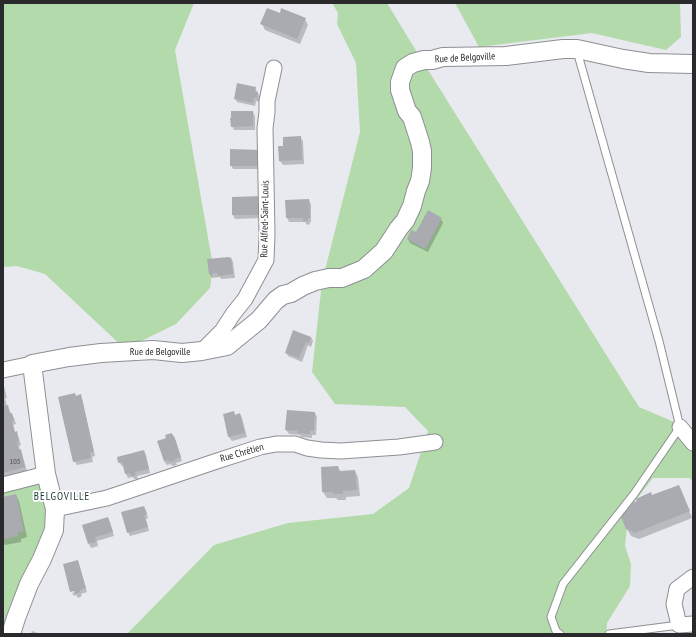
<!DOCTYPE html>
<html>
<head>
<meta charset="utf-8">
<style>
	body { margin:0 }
	#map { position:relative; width:696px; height:637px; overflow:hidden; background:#e9eaef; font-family:"PT Sans Narrow",sans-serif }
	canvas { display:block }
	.frame { position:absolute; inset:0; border:4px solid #2a2a2d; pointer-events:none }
</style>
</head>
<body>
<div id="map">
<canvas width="696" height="637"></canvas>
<div class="frame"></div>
</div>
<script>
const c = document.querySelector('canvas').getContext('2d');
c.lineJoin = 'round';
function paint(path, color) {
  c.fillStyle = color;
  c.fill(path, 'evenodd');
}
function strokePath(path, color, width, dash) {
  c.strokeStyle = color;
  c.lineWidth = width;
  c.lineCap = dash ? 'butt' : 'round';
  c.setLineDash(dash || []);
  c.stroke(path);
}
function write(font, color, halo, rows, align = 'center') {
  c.font = font + ' "PT Sans Narrow",sans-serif';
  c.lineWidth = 3.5;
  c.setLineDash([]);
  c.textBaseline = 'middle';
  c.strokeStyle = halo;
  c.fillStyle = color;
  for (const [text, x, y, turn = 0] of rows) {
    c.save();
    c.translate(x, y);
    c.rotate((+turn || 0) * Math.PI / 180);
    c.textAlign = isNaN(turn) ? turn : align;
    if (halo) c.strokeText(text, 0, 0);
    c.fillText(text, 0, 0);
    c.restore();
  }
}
paint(new Path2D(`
	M3,3H194L175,50L213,266L210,288L176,324L125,349L45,274L17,266L3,267Z
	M332,3H387L418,54L639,407L693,430V481L689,478H653L629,509L625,546L631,564L630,586L607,623L606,634H127L214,545L288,523L373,514L409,488L428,431L405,407L335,404L312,372L322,282L360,132L356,63L337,24L338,13Z
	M455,3H680L681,37L666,50L592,33L479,47Z
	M46,474L55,509L3,634V485Z`), '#b2daaa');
paint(new Path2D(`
	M280,15L305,19L308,25L300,44L265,30L262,24Z
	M255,88L260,97L259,102L256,101L255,106L237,102L235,98Z
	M253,112L255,116V130H234L232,126Z
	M300,137L303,141L304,164L283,165L280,161L284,147Z
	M261,151V169H233L231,165Z
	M309,200L311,204V222H310V224L307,225L305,222H289L287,218L286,201Z
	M266,207L264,218L235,219L233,215Z
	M441,219L443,223L428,252L410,243L408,239Z
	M231,258L233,262L235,278L221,279L220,277L212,278L210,274Z
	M311,337L313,341L311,347L308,345L302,362L288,356L286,352Z
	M3,381L7,398H5L7,406L11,414L14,418L16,424L13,425L15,433L18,436L21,445L19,446L20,450L22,454L27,471L3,477Z
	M76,396H80L82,399L95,456L92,457L93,462L77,465L74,461Z
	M287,411L315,413L317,417L316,435H312V438L301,437L300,435L289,434L286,430Z
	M240,414L242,418L247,437L232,441L229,437L224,415H235Z
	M174,437L176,441L182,461L176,463L177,465L172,466L171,464L167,465L164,461L158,441Z
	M144,451L146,455L150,473L137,476L138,479H134L133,477L128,478L126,474L124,466H122L119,462Z
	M338,467L341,472L355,471L358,477L360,496L346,497V500H338L336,498H327L323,492Z
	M679,486L682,492L692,518L639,539L631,536L627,529L638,502Z
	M16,495L19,501L27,537L21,539V542L5,545L3,542V498Z
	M144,507L146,511L148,518L146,519L149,531L130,536L128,532Z
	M108,518L110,522L114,536L97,541L98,546L91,548L89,544Z
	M79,565L87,592L81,594L82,596L78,598L76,595L74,596L72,593L79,591Z
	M32,631L41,634H31Z`), '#0003');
paint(new Path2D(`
	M267,8L280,13L281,8L306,18L297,39L260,24Z
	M237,83L256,87L255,92H258L257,98H254L253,103L234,99Z
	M231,111H253V126L231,127L230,118H231Z
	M301,136L302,160L279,161L278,146H283V137Z
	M230,149L261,150L260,166H230Z
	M262,196V215H232V197Z
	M309,199L310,218H308V221H303V218H286L285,200Z
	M428,210L442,218L425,249L407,239L411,230L416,232Z
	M229,257V258L231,257L233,274L218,276L217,273L209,274L207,259Z
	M293,330L311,337L309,343L306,342L299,358L285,353Z
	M75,393L76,396L81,394L94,452L90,453L91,458L73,462L58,397Z
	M8,405L10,413H12L14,420L12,421L15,432L17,431L19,441L17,442L19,450L21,449L25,467L3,473V406Z
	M287,410L315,412L314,431H310V434L298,433V431L285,430Z
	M234,411L235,415L240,413L245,433L228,437L223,414Z
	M172,433L173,436H174L181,457L175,459V461L169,462L168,460L164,461L157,441L166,438L165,435Z
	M144,450L149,469L135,472L136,475L131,476L130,473L125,474L122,462L118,463L117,457Z
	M338,466L339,471L355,470L357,490L343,491V494H333V492H322L321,467Z
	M679,485L690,511L635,533L626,529L621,517L626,506L637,501L636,499L651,492L652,495Z
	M16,494L24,531L18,533V536L3,539V497Z
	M144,506L147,514L144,515L148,527L127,533L121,512Z
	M108,517L113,532L95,537L96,542L88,544L82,525Z
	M78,560L86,588L80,590V592L75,594L74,591L70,592L63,564Z`), '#aaabb0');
const service = new Path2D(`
	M560,634L556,631L551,617L563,584L634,494L680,427L659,341L577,51
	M609,634L679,625`);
const minor = new Path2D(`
	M202,351L222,331L233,314L245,299L266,260L267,234L265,128L267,112V101L274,68
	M3,370L32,364
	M680,427L693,443
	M3,485L46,474
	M55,509L107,498L214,462L260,447L276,444H295L307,448L321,450L341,451L399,447L435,442
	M693,577L677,589L674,604L679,625L693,624`);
const tertiary = new Path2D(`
	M11,634L16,618L29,584L42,559L54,530L55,509L46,474L32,364L69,357L101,353L153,350L182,353L202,351L227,346L259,320L276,300L283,295L291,293L303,286L315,281L329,278H342L364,269L384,251L399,228L405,221L412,206L416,191L420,181L422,168V151L420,142L412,117L407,111L400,90V82L405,68L413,63L424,60H432L443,57L506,56L563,49H577L623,59L649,63L693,64`);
strokePath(service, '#8e8f94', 9);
strokePath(minor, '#8e8f94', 17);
strokePath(tertiary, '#8e8f94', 20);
strokePath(service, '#fff', 7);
strokePath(minor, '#fff', 15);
strokePath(tertiary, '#fff', 18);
write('8px', '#4a4a4e', null, [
	["103",15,462]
]);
write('10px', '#2a2a2d', '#fff', [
	["Rue de Belgoville",465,58,-3],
	["Rue Alfred-Saint-Louis",265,219,-89],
	["Rue de Belgoville",160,352],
	["Rue Chrétien",242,453,-16]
]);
c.letterSpacing = '1px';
write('11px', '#163733', '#fff', [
	["BELGOVILLE",62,497]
]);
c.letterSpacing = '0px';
</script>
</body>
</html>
